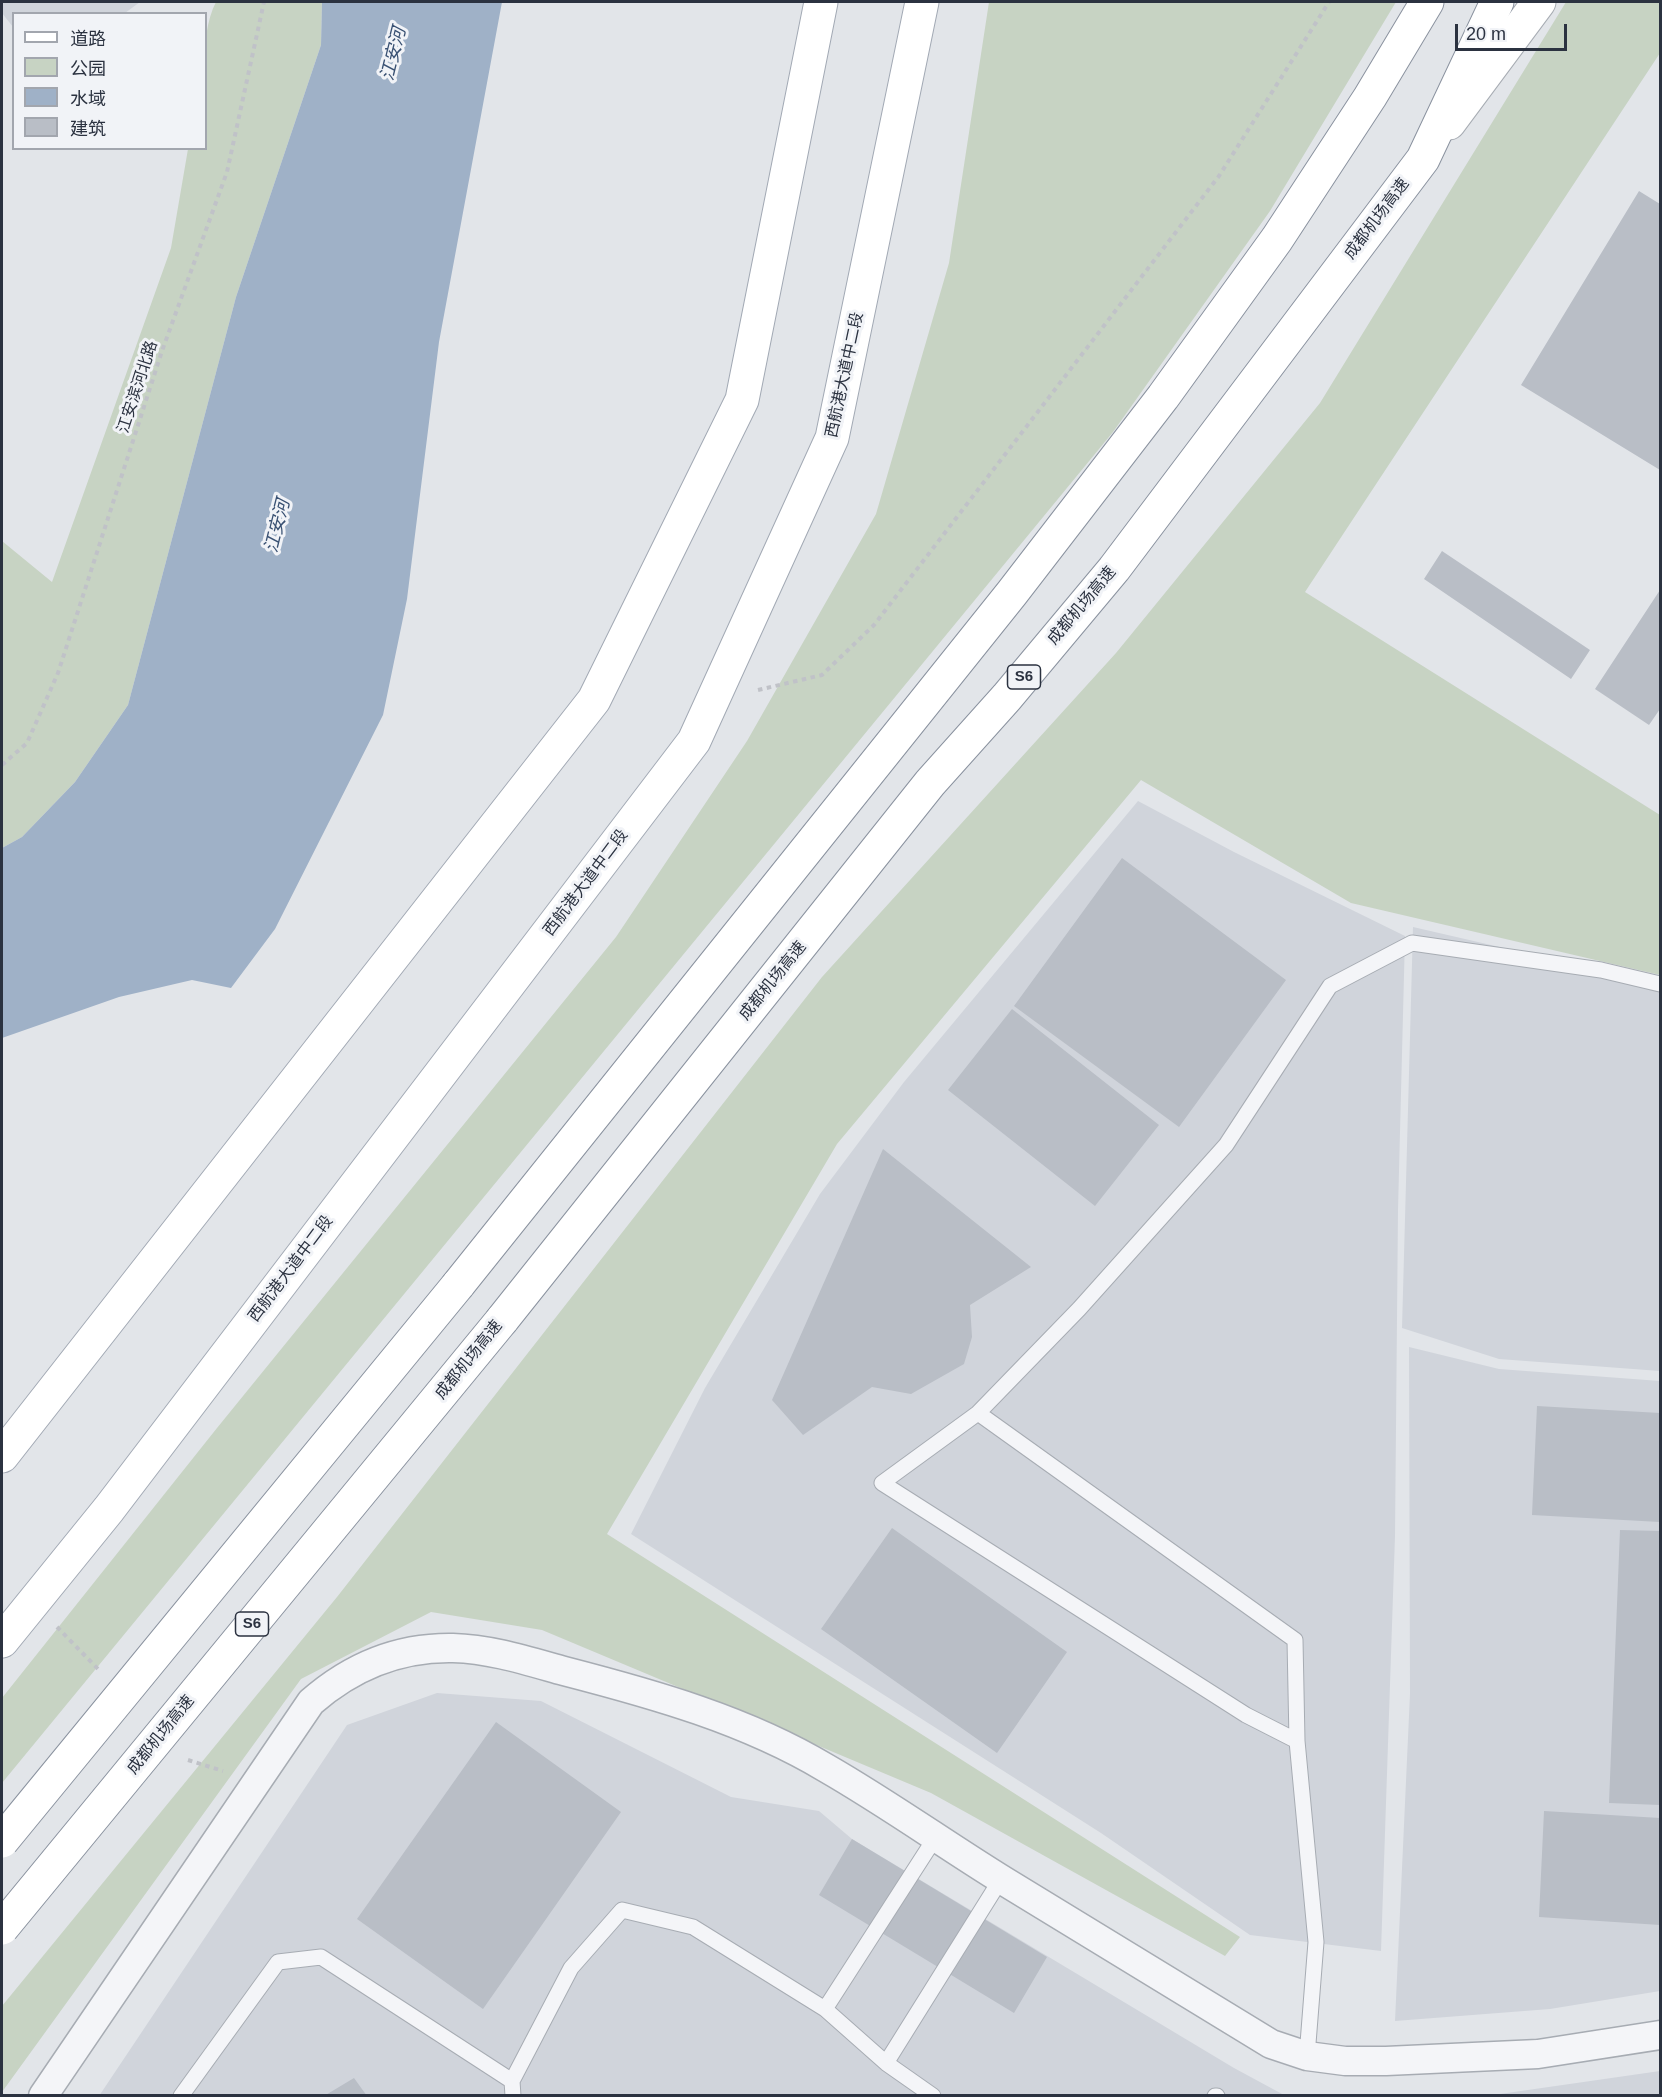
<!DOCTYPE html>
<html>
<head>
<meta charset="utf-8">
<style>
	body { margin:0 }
	#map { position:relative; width:1662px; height:2097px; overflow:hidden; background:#e2e5e9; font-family:Arial,"Noto Sans SC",sans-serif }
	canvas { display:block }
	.frame { position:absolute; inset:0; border:3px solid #2b3240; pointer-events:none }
	.legend { position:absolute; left:12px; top:12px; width:195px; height:138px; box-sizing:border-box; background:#f1f3f7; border:2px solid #a2a6ae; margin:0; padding:8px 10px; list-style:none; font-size:18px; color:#2b3240 }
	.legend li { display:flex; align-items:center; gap:12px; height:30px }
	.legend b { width:30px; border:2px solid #a2a6ae }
	.scale { position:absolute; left:1455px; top:24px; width:112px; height:27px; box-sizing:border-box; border:3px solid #2b3240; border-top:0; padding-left:8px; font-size:18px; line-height:21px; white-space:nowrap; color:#2b3240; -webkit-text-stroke:4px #f1f3f7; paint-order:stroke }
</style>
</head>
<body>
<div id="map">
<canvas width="1662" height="2097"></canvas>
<div class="frame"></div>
<ul class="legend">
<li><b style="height:8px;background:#fff"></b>道路</li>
<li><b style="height:16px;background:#c7d3c3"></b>公园</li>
<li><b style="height:16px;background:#9fb1c7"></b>水域</li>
<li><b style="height:16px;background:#b9bec6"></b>建筑</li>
</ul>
<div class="scale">20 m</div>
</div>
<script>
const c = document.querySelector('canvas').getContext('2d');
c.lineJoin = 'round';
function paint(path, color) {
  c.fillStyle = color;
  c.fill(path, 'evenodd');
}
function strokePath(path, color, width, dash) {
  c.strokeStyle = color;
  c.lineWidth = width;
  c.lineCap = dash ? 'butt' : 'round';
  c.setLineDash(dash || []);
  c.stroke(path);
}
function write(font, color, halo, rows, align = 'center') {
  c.font = font + ' Arial,"Noto Sans SC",sans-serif';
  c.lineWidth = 6;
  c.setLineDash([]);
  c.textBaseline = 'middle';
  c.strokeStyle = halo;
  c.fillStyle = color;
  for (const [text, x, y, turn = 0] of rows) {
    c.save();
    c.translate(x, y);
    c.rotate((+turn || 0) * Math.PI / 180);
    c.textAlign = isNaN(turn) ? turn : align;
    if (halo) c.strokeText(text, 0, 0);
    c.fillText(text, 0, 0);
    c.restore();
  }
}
paint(new Path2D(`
	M2,2H140L125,13L14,14L13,27L2,13Z
	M1138,801L1234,852L1405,936L1398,1210L1395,1536L1381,1951L1250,1935L1101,1833L631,1534L705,1388L820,1194L904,1082Z
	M1413,927L1660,984V1371L1499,1359L1402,1328Z
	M1409,1347L1499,1369L1660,1381V1991L1550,2009L1395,2021L1410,1694Z
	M437,1693L541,1701L731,1797L819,1811L852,1839L1234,2068L1284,2095L99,2096L347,1725Z
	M1660,2071V2095H1493Z`), '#d0d4db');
paint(new Path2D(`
	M216,2H322L321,45L236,297L128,705L75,782L22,837L2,848V541L52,582L171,248L188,149L206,148C206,107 197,38 216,2Z
	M989,2H1396L1270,211L1113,432L2,1783V1698L217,1428L616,937L747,741L876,514L949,263Z
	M1566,2H1660V53L1305,592L1660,815V975L1351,903L1141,780L837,1144L607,1534L1240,1937L1225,1956L931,1793L542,1630L431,1612L301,1679L2,2092V2006L337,1597L822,977L1116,653L1320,403Z`), '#c7d3c3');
paint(new Path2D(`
	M322,2H502L439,342L407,599L383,715L275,929L231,988L192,980L119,997L2,1038V848L22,837L75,782L128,705L236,297L321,45Z`), '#9fb1c7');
paint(new Path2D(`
	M1639,191L1660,204V470L1521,385Z
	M1442,551L1590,650L1571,679L1424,579Z
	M1660,590V709L1649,725L1595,689Z
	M1122,858L1286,980L1179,1127L1014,1006Z
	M1012,1009L1159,1125L1095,1206L948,1090Z
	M883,1149L1031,1267L970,1305L972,1337L964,1364L911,1394L872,1387L803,1435L772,1400Z
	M1537,1406L1660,1413V1522L1532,1515Z
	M892,1528L1067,1652L997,1753L821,1629Z
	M1620,1530L1660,1531V1805L1609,1803Z
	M496,1722L621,1812L483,2009L357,1919Z
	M1544,1811L1660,1818V1925L1539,1917Z
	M852,1839L1047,1957L1014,2013L819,1895Z
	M354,2078L367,2096H324Z`), '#b9bec6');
const lane = new Path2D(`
	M978,1413L1295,1640L1297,1741
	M825,2009L935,1838
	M1307,2056L1316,1942L1297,1741L1246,1715L882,1483L978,1413L1079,1309L1226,1145L1330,986L1412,943L1601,970L1660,984
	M886,2063L1001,1879
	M181,2096L278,1962L321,1957L512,2081
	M513,2096L512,2081L571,1968L622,1910L693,1927L825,2009L886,2063L933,2096
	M1215,2096H1217`);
const street = new Path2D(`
	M43,2096L311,1702C351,1667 399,1647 453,1648C491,1649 528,1661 564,1671C653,1694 746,1720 826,1768C887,1803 944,1844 1004,1881C1093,1936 1182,1990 1271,2044L1307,2056L1345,2061H1386L1538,2054L1660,2035`);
const secondary = new Path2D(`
	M1449,123L1539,2`);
const primary = new Path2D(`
	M2,1456L594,700L742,400L821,2
	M2,1641L109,1509L694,741L832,438L922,2`);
const highway = new Path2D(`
	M458,1285L1012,593L1163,397L1277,239L1370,97L1427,2
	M502,1320L930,783L1007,697L1114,569L1423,159L1497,2`);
strokePath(lane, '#a7acb3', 17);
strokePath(street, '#a7acb3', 31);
strokePath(secondary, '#a7acb3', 35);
strokePath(primary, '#a2a9b4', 35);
strokePath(highway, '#8a929f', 35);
strokePath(new Path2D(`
	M758,690L822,675L874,625L1219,176L1329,2
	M2,765L27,743L58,673L162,351L227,172L264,2
	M57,1627L98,1669
	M188,1760L223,1771`), '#c0c2c8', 4, [4.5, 4.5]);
strokePath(lane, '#f4f5f8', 15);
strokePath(street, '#f4f5f8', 28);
strokePath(secondary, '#fff', 33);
strokePath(primary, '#fff', 33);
strokePath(highway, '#fff', 33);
const highwayBridge = new Path2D(`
	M2,1841L458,1285
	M2,1928L502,1320`);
strokePath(highwayBridge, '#8a929f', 35, []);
strokePath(highwayBridge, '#fff', 33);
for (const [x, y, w] of [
	[1024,677,33],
	[252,1624,33]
]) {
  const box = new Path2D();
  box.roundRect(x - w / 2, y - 12, w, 24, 4.5);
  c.fillStyle = '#f1f3f7';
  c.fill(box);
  strokePath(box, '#2b3240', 1.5);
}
write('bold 15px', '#2b3240', null, [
	["S6",1024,677],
	["S6",252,1624]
]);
write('16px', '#2b3240', '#f1f3f7', [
	["成都机场高速",1377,219,-53],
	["西航港大道中二段",845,375,-78],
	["江安滨河北路",138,387,-72],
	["成都机场高速",1082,606,-50],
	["西航港大道中二段",586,883,-53],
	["成都机场高速",773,981,-51],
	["西航港大道中二段",291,1269,-53],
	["成都机场高速",469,1360,-51],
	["成都机场高速",161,1735,-51]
]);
write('italic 18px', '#385072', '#f1f3f7', [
	["江安河",394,54,-76],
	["江安河",278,526,-76]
]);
</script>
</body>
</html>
